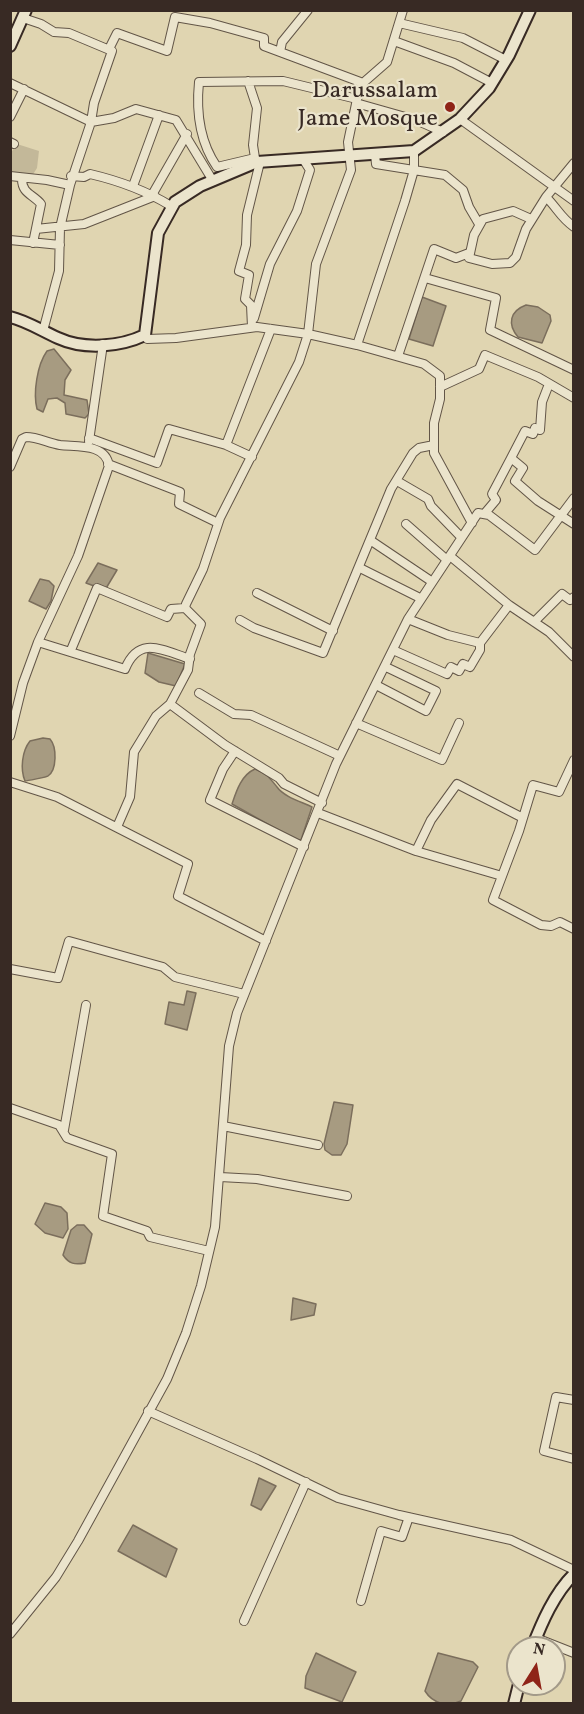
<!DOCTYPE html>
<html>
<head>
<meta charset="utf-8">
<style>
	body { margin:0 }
	#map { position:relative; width:584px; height:1714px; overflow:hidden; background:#e0d5b1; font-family:Vollkorn,serif }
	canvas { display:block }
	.frame { position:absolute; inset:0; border:12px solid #382a24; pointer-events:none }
	.north { position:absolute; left:506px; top:1636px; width:60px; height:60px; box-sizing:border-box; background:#ebe4cc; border:2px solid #a39a89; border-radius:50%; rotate:11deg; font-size:16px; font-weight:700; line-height:24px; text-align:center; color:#382a24 }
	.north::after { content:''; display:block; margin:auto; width:21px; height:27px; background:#8f2418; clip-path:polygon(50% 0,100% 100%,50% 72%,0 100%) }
</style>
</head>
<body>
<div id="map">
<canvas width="584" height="1714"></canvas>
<div class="frame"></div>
<div class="north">N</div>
</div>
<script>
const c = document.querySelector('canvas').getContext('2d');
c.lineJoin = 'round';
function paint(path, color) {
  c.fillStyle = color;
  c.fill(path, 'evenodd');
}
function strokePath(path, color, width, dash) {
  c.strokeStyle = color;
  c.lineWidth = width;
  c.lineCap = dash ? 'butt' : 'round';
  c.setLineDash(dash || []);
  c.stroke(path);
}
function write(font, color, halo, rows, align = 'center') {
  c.font = font + ' Vollkorn,serif';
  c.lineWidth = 4.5;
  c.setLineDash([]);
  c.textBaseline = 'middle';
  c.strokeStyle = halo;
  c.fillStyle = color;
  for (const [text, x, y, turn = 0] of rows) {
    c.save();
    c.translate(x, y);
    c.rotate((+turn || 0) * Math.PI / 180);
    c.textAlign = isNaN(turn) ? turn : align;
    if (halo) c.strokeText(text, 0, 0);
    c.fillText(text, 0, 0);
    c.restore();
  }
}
paint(new Path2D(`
	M17,144L39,151L37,168L32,176L11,174L10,154Z`), '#c3b899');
const water = new Path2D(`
	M422,297L446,306L433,346L409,339Z
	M526,305L538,307L550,315L551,321L542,343L518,337C507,324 510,311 526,305Z
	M54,349L71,370L65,380L64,395L87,400L89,414L85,418L66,414L65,403L57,398L48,399L43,412L37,409C33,393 37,365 47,351Z
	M98,563L117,570L105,590L86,583Z
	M40,579L49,581L54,586L51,601L46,609L29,601Z
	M148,653L185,664L176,686L159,682L145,673Z
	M43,738L50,739C57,747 57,770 48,776C47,777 26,781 25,781C20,769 22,751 30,741Z
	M255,769C267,774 269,777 277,787C284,797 302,802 312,807L301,840H296L232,804C236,792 241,775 255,769Z
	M187,991L196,993L187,1030L165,1024L169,1002L184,1005Z
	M334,1102L353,1105L347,1144L341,1155H332L325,1150L324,1144Z
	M45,1203L61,1207L67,1213L68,1229L63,1238L45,1233L35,1224Z
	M77,1225H84L92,1234L85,1263C75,1265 69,1264 63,1255L71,1230Z
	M293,1298L316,1304L314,1315L291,1320Z
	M259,1478L276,1486L261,1510L251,1505Z
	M133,1525L177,1549L166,1577L118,1551Z
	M316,1653L356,1672L342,1702L305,1688L306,1676Z
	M438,1653L473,1662L478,1667L461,1701C448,1707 433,1704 425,1691Z`);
paint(water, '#a79b81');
strokePath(water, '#7b6e5c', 1.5);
const street = new Path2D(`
	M23,18L41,24L54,32L69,33L112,51L94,103L91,122L114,118L136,109L176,120L213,181
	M399,23L463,38L506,60
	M394,41L454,63L492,83
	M109,49L117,33L167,51L175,17L210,23L264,38V46L363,83
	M280,52L282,42L308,10
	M248,81L257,108L253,145L255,158
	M10,83L91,122L70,185L47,180L10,176
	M356,103L416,120L443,132
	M10,117L24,89
	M460,119L574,201
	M10,142L14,144
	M375,155L376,164L445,175L463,190L469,207L479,224
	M257,161L255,158L217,167C199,141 196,112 199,82L283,81L357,99
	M574,163L546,197C558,209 560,217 574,227
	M71,176L84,177L90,174C120,181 145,190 171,206
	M22,179C22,194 33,194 41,204L33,243
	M133,186L159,115
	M152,195L187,134
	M531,219L513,211L483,219L474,235L469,258L492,264L510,263L516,257L526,229L546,197
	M36,229L84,224L155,196
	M10,240L60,245
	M425,278L496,298L490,330L574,370
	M254,318L270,264L297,211L310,170L303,159
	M252,327L251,305L245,299L249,275L239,271L246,245L247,215L260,162
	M43,331L59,271L60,228L70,185
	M145,335L147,339L176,338L257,327L308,334L357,345L424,364L440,376V399L434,423V453L472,523
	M357,345L405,201L414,170V151
	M398,356L434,249L456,258L469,253
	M549,384L542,402L540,430L535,428L533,434L525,431L511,458L523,468L515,481L538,501L574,524
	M440,387L479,369L485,355L538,377L574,398
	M89,438L157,463L169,429L226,445L252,457
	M89,441L103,344
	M226,445L271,329
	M108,464L180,492L179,504L218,523
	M10,467L22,439L26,437C38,437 48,443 60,445C76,447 106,443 109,466L78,556L38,642L23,683L10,736
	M397,481L428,499L431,506L461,537
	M485,513L496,500L492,494L511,458
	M406,524L447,560
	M370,540L431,581
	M450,556L509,605L549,632L574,657
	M360,568L420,598
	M257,593L333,631
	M408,619L448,635L480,643
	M240,620L254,628L323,653L391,489L413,453L419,448L434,445
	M534,622L562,594L570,600L574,597
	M38,642L125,669C139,635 162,650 190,659
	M71,650L97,588L167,617L171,609L185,608
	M393,650L447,674L451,667L459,671L463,664L470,667L480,650V643L509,605
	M376,685L426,711L436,691L386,667
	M199,693L234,714L251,715L340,756
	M356,723L442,760L459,723
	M235,751L223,769L210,800L304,847
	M574,760L559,792L533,785L519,831L493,900L541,925L551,926L560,922L574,929
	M10,782L57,797L188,864L178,896L266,941
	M322,803L284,784L279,778L225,745L170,704L188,670L190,654L201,624L185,608L186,604L203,569L220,518L299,362L308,334L316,264L351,170L348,142L357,99L363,83L387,62L403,10
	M318,813L416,851L502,876
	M117,827L130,797L134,752L156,716L170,704
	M416,851L431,820L457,784L523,818
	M10,969L58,978L69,941L163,967L175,977L244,994
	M10,1108L59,1125L67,1138L112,1154L103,1216L147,1231L150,1237L209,1251
	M223,1126L318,1145
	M64,1130L86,1005
	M220,1177L257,1179L347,1196
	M574,1400L556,1397L544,1451L574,1459
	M148,1411L257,1459L338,1498L399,1515L511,1540L574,1570
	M361,1601L381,1531L402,1537L409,1517
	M244,1621L306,1482
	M10,1634L56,1577L78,1541L167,1379L186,1333L201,1286L215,1227L229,1046L237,1013L336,764L408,619L478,513L489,515L535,550L574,498
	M536,1638L574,1653`);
const secondary = new Path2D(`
	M10,46L26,10
	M10,317C27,321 42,331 58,338C84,350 120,347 145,335L158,233L175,202L200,186L257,162L414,151L460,119L489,88L509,55L530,10
	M532,1648C542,1622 554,1594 574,1574
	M514,1704L519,1684`);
strokePath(street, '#625547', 10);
strokePath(secondary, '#382a24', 14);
strokePath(street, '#ebe4cc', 8);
strokePath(secondary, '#ebe4cc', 10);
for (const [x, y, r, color] of [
	[450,107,6,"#8f2418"]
]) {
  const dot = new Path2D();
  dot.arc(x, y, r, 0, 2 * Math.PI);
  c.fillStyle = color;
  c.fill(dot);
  strokePath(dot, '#ebe4cc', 2);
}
write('24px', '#382a24', '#ebe4cc', [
	["Darussalam",438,93],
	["Jame Mosque",438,121]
], 'right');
</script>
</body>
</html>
